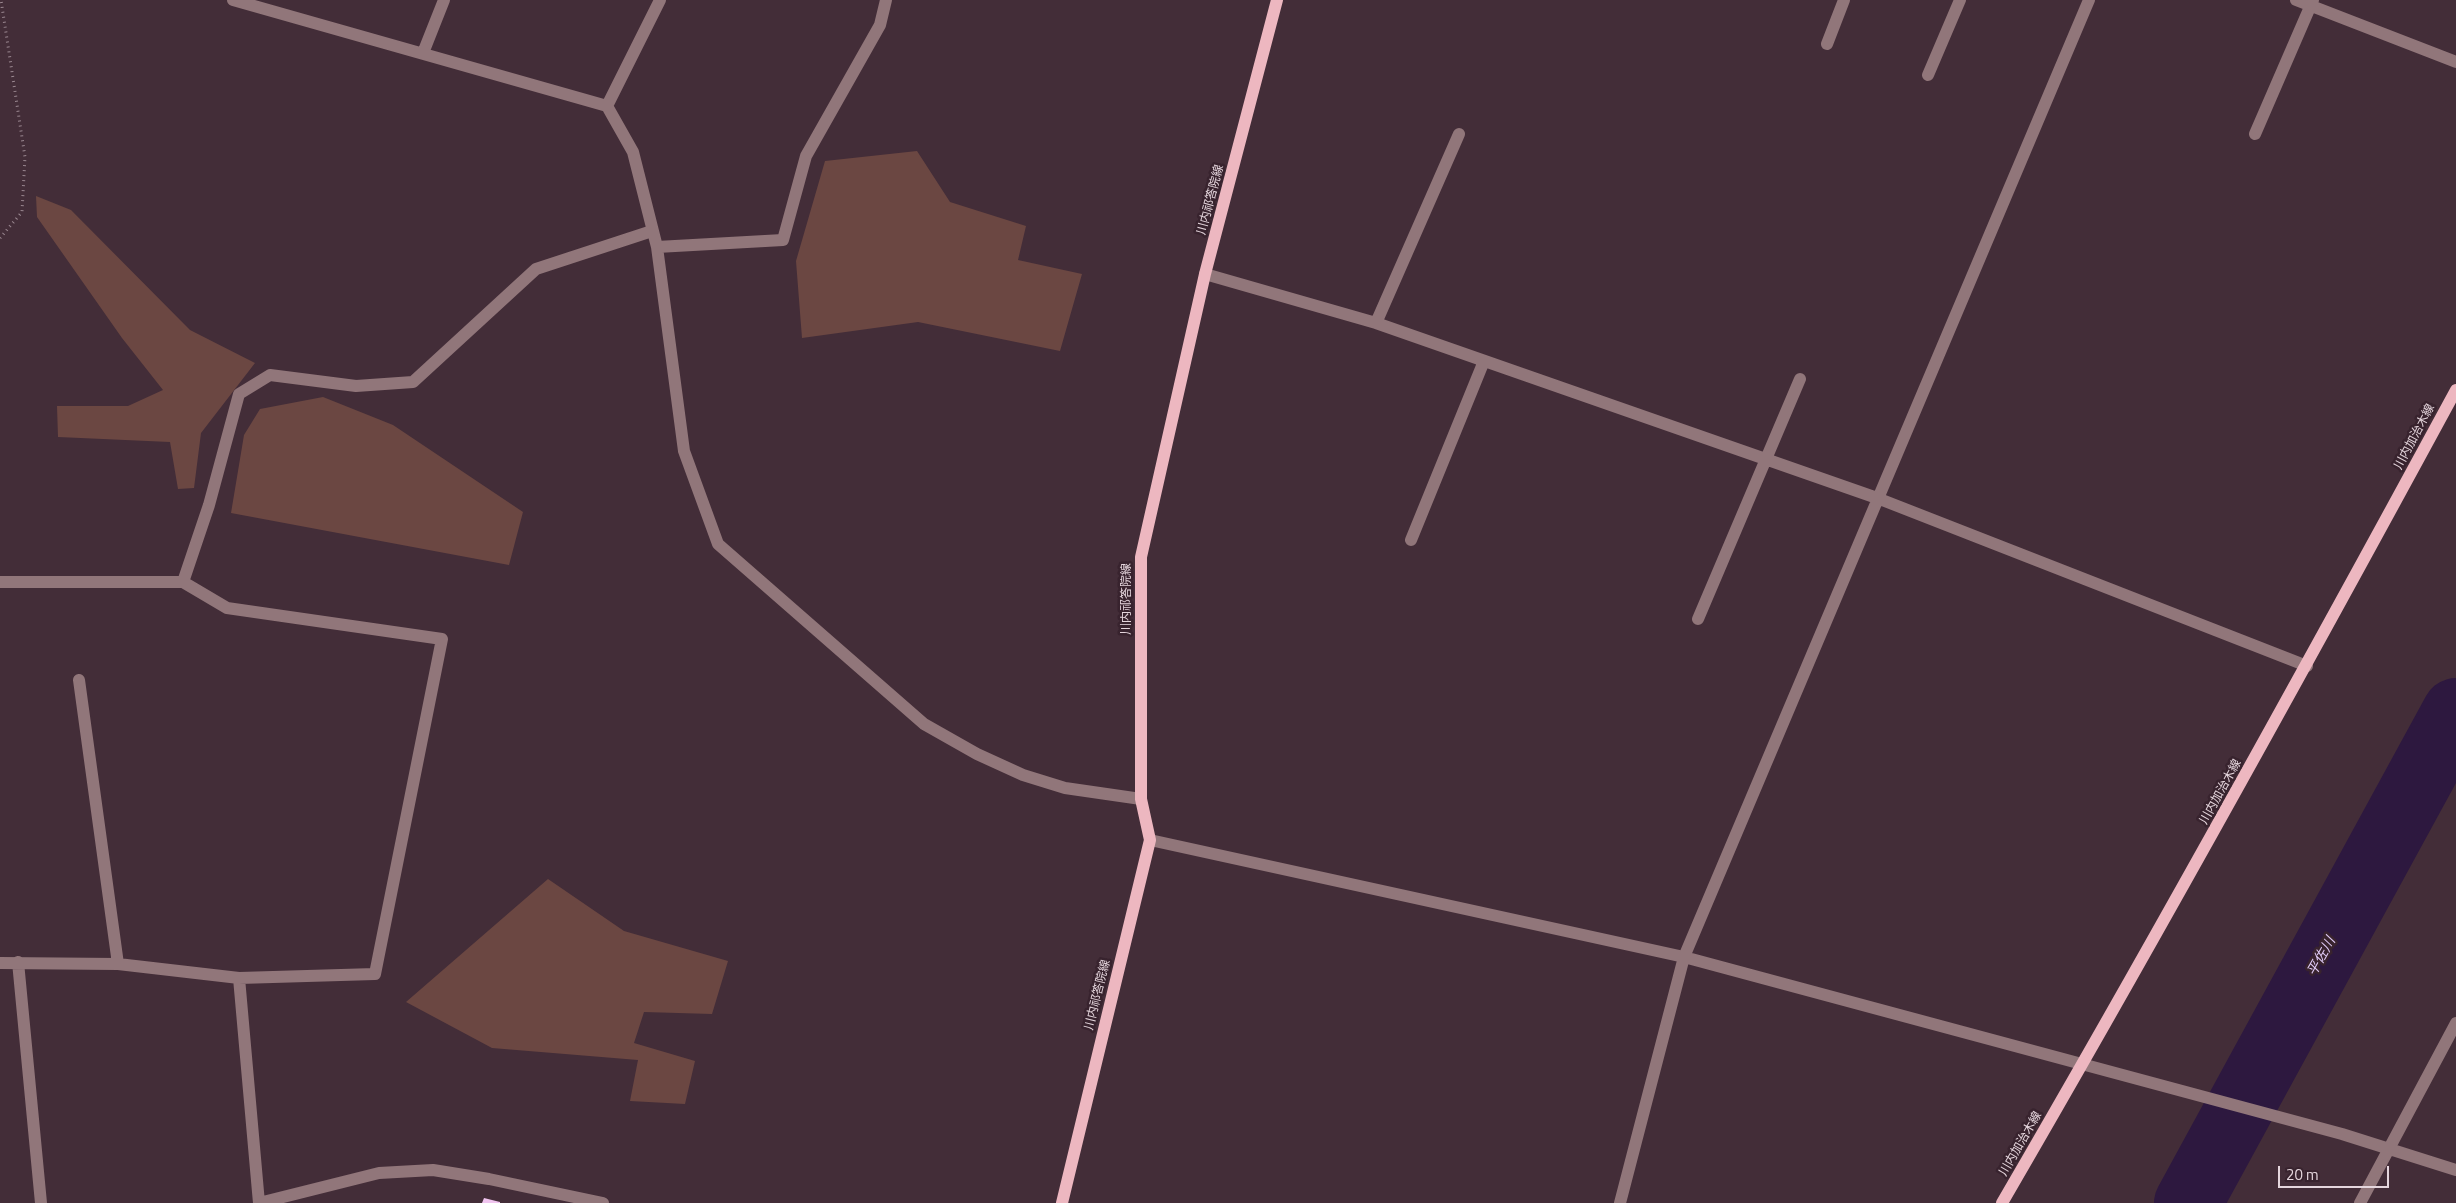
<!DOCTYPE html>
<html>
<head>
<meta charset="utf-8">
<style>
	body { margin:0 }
	#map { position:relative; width:2456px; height:1203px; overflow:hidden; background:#432d38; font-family:"Titillium Web",sans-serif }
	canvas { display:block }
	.scale { position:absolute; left:2278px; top:1166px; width:111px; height:22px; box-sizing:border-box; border:2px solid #e5d6dd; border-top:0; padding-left:6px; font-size:15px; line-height:18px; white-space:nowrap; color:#e5d6dd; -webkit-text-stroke:4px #38232e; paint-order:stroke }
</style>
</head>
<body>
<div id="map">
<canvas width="2456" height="1203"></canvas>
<div class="scale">20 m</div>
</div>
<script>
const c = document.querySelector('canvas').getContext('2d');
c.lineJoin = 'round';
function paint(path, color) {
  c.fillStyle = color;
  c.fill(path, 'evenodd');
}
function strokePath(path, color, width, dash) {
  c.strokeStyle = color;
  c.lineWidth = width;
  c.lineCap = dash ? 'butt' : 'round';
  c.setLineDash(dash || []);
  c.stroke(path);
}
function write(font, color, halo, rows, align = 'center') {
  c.font = font + ' "Titillium Web","Noto Sans JP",sans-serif';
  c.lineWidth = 5;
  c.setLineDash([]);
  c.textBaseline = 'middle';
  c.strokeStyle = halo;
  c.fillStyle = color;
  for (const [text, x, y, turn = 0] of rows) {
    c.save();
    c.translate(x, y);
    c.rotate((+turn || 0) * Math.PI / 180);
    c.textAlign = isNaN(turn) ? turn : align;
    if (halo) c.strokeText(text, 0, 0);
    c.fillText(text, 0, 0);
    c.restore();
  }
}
paint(new Path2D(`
	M917,151L950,202L1026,226L1018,260L1082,274L1060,351L918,322L802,338L796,261L825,161Z
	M36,196L71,210L190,330L255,363L201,433L194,488L178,489L170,442L58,437L57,406H128L163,390L122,338L37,217Z
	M323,397L393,425L523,512L509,565L231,513L244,435L260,409Z
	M548,879L624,931L728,961L712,1014L644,1012L634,1043L695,1061L685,1104L630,1101L638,1060L492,1048L406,1002Z`), '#6b4742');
strokePath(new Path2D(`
	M2188,1203L2456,712`), '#2d183f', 68);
paint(new Path2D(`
	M484,1198L500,1202V1203H482Z`), '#f0c4ef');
strokePath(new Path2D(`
	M0,238L22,212L25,157L1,0`), '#9a8790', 3, [1, 4]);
strokePath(new Path2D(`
	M233,0L607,106L633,152L657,247L684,451L718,544L924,724L977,754L1023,775L1065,788L1141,799
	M2296,0L2456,62
	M1827,44L1844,0
	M423,53L444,0
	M1928,75L1960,0
	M607,106L660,0
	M2255,134L2313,0
	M657,247L783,240L806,156L880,25L886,0
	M1205,274L1376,323L1877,498L2307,666
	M1376,323L1459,134
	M1411,540L1484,361
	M0,582H183L227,608L442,639L375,974L239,978L118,964L0,963
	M183,582L209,505L239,394L270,375L356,386L413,382L536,269L652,231
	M1698,619L1800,379
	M79,680L118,964
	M1150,840L1684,957L2342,1134L2456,1170
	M18,962L41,1203
	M239,978L259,1203
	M259,1203L379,1173L433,1170L489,1179L603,1203
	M1620,1203L1684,957L2089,0
	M2360,1203L2456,1023`), '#91767a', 12);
strokePath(new Path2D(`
	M1062,1203L1150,840L1141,799V557L1205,274L1277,0
	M2002,1203C2158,935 2308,663 2456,390`), '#edb7c0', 12);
write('12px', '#e5d6dd', '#38232e', [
	["川内祁答院線",1211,200,-75],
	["川内加治木線",2415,437,-62],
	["川内祁答院線",1127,599,-90],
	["川内加治木線",2221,792,-61],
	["川内祁答院線",1098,995,-76],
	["川内加治木線",2021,1144,-60]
]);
write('italic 14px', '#dfcaf5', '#38232e', [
	["平佐川",2322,957,-61]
]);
</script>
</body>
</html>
